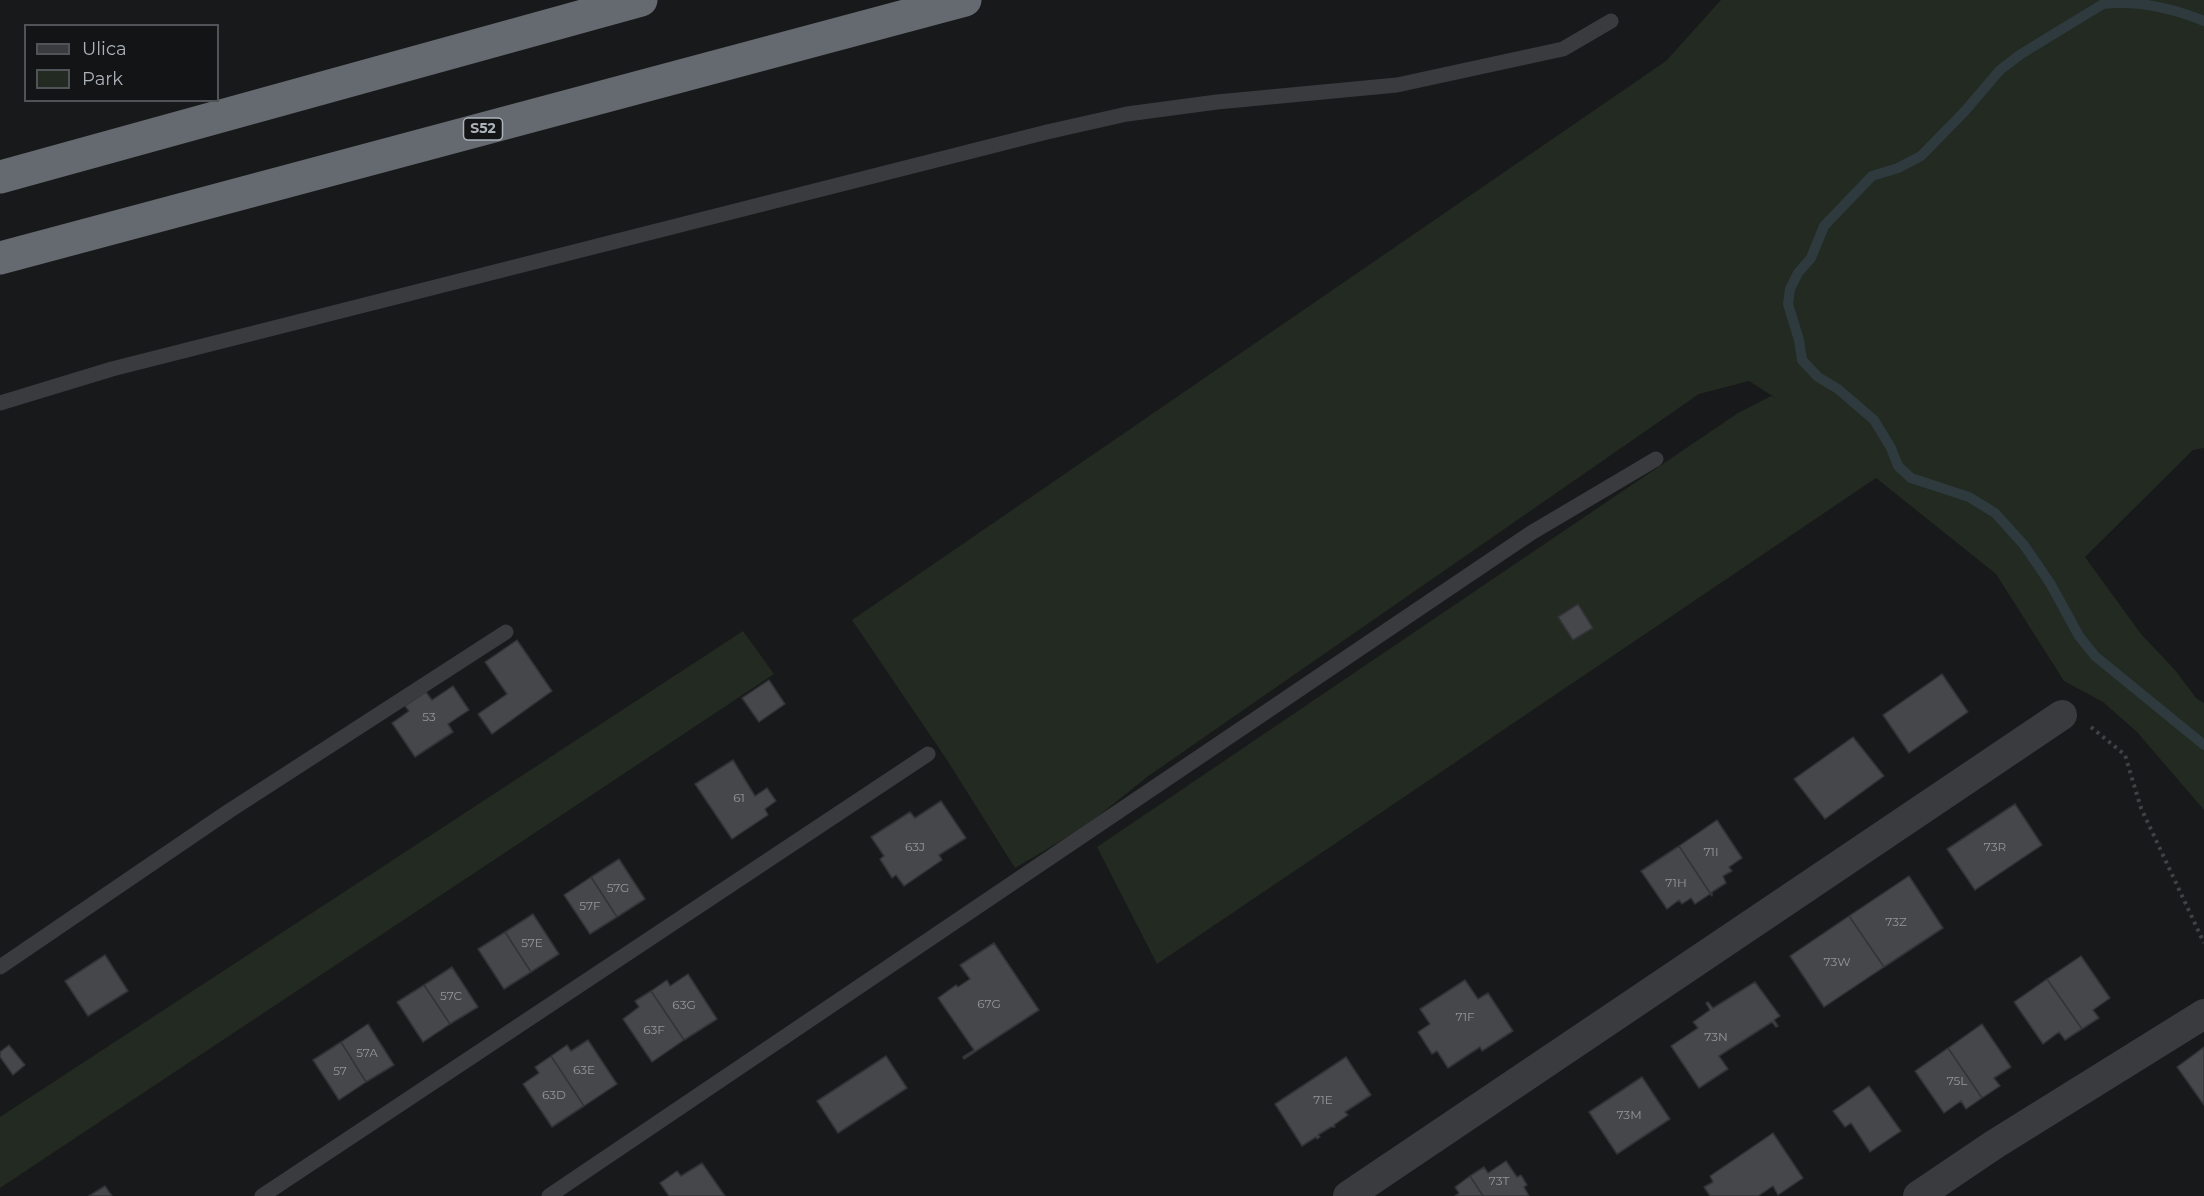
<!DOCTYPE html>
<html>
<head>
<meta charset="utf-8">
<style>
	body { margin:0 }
	#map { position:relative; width:2204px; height:1196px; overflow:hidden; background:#18191a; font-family:Montserrat,sans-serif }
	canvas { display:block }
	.legend { position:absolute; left:24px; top:24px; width:195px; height:78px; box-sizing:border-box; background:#131415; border:2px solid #505357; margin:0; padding:8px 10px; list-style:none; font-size:18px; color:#abb2b9 }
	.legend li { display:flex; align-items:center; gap:12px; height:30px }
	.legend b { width:30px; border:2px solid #505357 }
</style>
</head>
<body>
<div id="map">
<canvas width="2204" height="1196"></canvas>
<ul class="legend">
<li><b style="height:8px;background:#393b3f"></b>Ulica</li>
<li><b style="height:16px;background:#222a22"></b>Park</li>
</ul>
</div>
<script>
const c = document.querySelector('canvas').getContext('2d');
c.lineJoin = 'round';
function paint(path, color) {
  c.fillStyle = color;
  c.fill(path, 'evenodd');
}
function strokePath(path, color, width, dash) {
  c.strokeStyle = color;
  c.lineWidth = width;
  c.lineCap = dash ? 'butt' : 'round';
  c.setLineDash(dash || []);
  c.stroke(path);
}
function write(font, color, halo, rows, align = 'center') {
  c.font = font + ' Montserrat,sans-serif';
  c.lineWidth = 6;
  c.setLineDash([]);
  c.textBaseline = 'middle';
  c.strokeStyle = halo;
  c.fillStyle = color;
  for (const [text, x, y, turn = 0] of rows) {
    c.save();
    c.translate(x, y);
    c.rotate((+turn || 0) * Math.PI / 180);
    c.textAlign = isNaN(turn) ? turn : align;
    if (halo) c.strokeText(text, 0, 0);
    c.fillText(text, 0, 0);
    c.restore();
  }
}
paint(new Path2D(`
	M1721,0H2204V448L2193,450L2085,557L2141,634L2175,670L2196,698L2204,703V810L2137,732L2103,702L2064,681L1996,574L1876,478L1157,964L1097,847L1738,413L1771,396L1777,399L1749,381L1699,394L1203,738L1147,777L1086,826L1015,868L945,757L852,620L1666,61Z
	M743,631L774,674L0,1188V1117Z`), '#222a22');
strokePath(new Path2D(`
	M2204,21C2172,8 2138,0 2103,4L2021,54L2000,70L1965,111L1921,156L1898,168L1872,176L1824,226L1811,258L1798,273L1790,289L1788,304L1799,340L1802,360L1818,377L1838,389L1874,420L1891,448L1898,466L1911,478L1969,497L1995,513L2024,545L2050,583L2079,636L2095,656L2204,745`), '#2e3a3e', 10);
const building = new Path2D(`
	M1578,604L1593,628L1573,640L1558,617Z
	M517,640L552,691L492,734L478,714L507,694L485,662Z
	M1942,674L1968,712L1909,753L1883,715Z
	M769,680L785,704L759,722L742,698Z
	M453,686L469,710L448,724L453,732L415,757L392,723L409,711L405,706L426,692L432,700Z
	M1853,737L1884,776L1825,819L1794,779Z
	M733,760L755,796L767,788L776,801L765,809L768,815L732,839L695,784Z
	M941,801L966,838L939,855L942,860L904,886L896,875L892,878L880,859L884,856L871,837L910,812L915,818Z
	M2015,804L2042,845L1975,890L1947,849Z
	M1717,820L1742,858L1729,867L1732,871L1723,876L1726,883L1712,892V896L1679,846Z
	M1679,846L1712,896L1710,894L1695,904L1691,898L1682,904L1679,900L1667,909L1641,871Z
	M619,859L645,899L617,917L591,877Z
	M1909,876L1943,928L1884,967L1849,916Z
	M591,877L617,917L590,934L564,895Z
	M533,914L559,954L531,972L505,932Z
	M1849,916L1884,967L1824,1007L1790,956Z
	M505,932L531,972L504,989L478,949Z
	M994,943L1039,1010L964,1059L963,1057L974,1050L938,998L956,985L958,987L970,979L960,965Z
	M105,955L128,991L88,1016L65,981Z
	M2081,956L2110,998L2093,1010L2099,1018L2082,1029L2047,979Z
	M452,967L478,1007L450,1024L424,985Z
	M688,974L717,1019L684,1040L651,991L667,980L670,986Z
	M2047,979L2082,1029L2065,1040L2059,1032L2043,1044L2014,1002Z
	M1465,980L1478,999L1488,993L1513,1031L1482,1051L1480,1047L1448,1068L1437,1051L1432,1054L1418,1032L1430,1024L1420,1009Z
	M1755,982L1780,1016L1774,1020L1778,1026L1776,1027L1772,1022L1719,1056L1728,1069L1699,1088L1671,1046L1698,1028L1693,1022L1710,1010L1706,1003L1708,1002L1713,1008Z
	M424,985L450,1024L423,1042L397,1002Z
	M651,991L684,1040L652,1062L623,1019L639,1007L635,1001Z
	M368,1024L394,1065L366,1082L341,1042Z
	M1982,1024L2011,1067L1994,1078L2000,1086L1982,1098L1948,1048Z
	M588,1040L617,1084L584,1106L551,1056L567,1045L571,1051Z
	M341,1042L366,1082L339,1100L313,1060Z
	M9,1045L25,1065L13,1075L0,1057V1052Z
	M2204,1047V1105L2177,1067Z
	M1948,1048L1982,1098L1966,1109L1961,1101L1944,1113L1915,1071Z
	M551,1056L584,1106L552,1127L523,1084L539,1073L535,1067Z
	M886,1056L907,1088L838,1133L817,1101Z
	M1346,1057L1371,1095L1345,1112L1348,1115L1334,1125L1335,1127H1331L1318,1135L1320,1137L1317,1139L1316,1137L1302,1146L1275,1104Z
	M1642,1077L1670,1119L1617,1154L1589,1112Z
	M1869,1086L1901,1131L1870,1152L1851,1123L1845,1127L1833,1111Z
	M1773,1133L1803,1178L1778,1195L1773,1186L1758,1196H1710L1704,1187L1713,1182L1710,1176Z
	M1506,1161L1517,1177L1521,1175L1527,1185L1524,1187L1529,1196H1483L1470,1176L1484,1167L1488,1173Z
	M702,1163L725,1196H669L660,1183L677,1171L681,1176Z
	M1470,1176L1483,1196H1455L1459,1193L1455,1187Z
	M105,1186L112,1196H89Z`);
paint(building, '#45474a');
strokePath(building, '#323336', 1.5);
strokePath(new Path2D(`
	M2091,727L2125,755L2141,808L2204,943`), '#3f4246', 4, [3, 4.5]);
strokePath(new Path2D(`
	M0,403L112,369L1047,132L1127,114L1217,102L1397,85L1563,49L1611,21
	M0,967L229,811L506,632
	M262,1196L928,754
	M549,1196L1531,533L1656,459`), '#393b3f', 15);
strokePath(new Path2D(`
	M1348,1196L2062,715
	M1918,1196L1995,1144L2204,1014`), '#393b3f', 30);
strokePath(new Path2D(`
	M0,177L641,0
	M0,258L965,0`), '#656a70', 33);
write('12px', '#92979d', null, [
	["53",429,717],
	["61",739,798],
	["63J",915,847],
	["73R",1995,847],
	["71I",1711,852],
	["71H",1676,883],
	["57G",618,888],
	["57F",590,906],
	["73Z",1896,922],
	["57E",532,943],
	["73W",1837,962],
	["57C",451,996],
	["67G",989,1004],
	["63G",684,1005],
	["71F",1465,1017],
	["63F",654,1030],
	["73N",1716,1037],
	["57A",367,1053],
	["63E",584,1070],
	["57",340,1071],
	["75L",1957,1081],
	["63D",554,1095],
	["71E",1323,1100],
	["73M",1629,1115],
	["73T",1499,1181]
]);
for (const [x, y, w] of [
	[483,129,39]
]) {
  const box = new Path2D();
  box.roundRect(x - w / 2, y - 11, w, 22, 4.5);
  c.fillStyle = '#131415';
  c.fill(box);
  strokePath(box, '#abb2b9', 1.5);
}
write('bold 14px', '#abb2b9', null, [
	["S52",483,129]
]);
</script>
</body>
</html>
